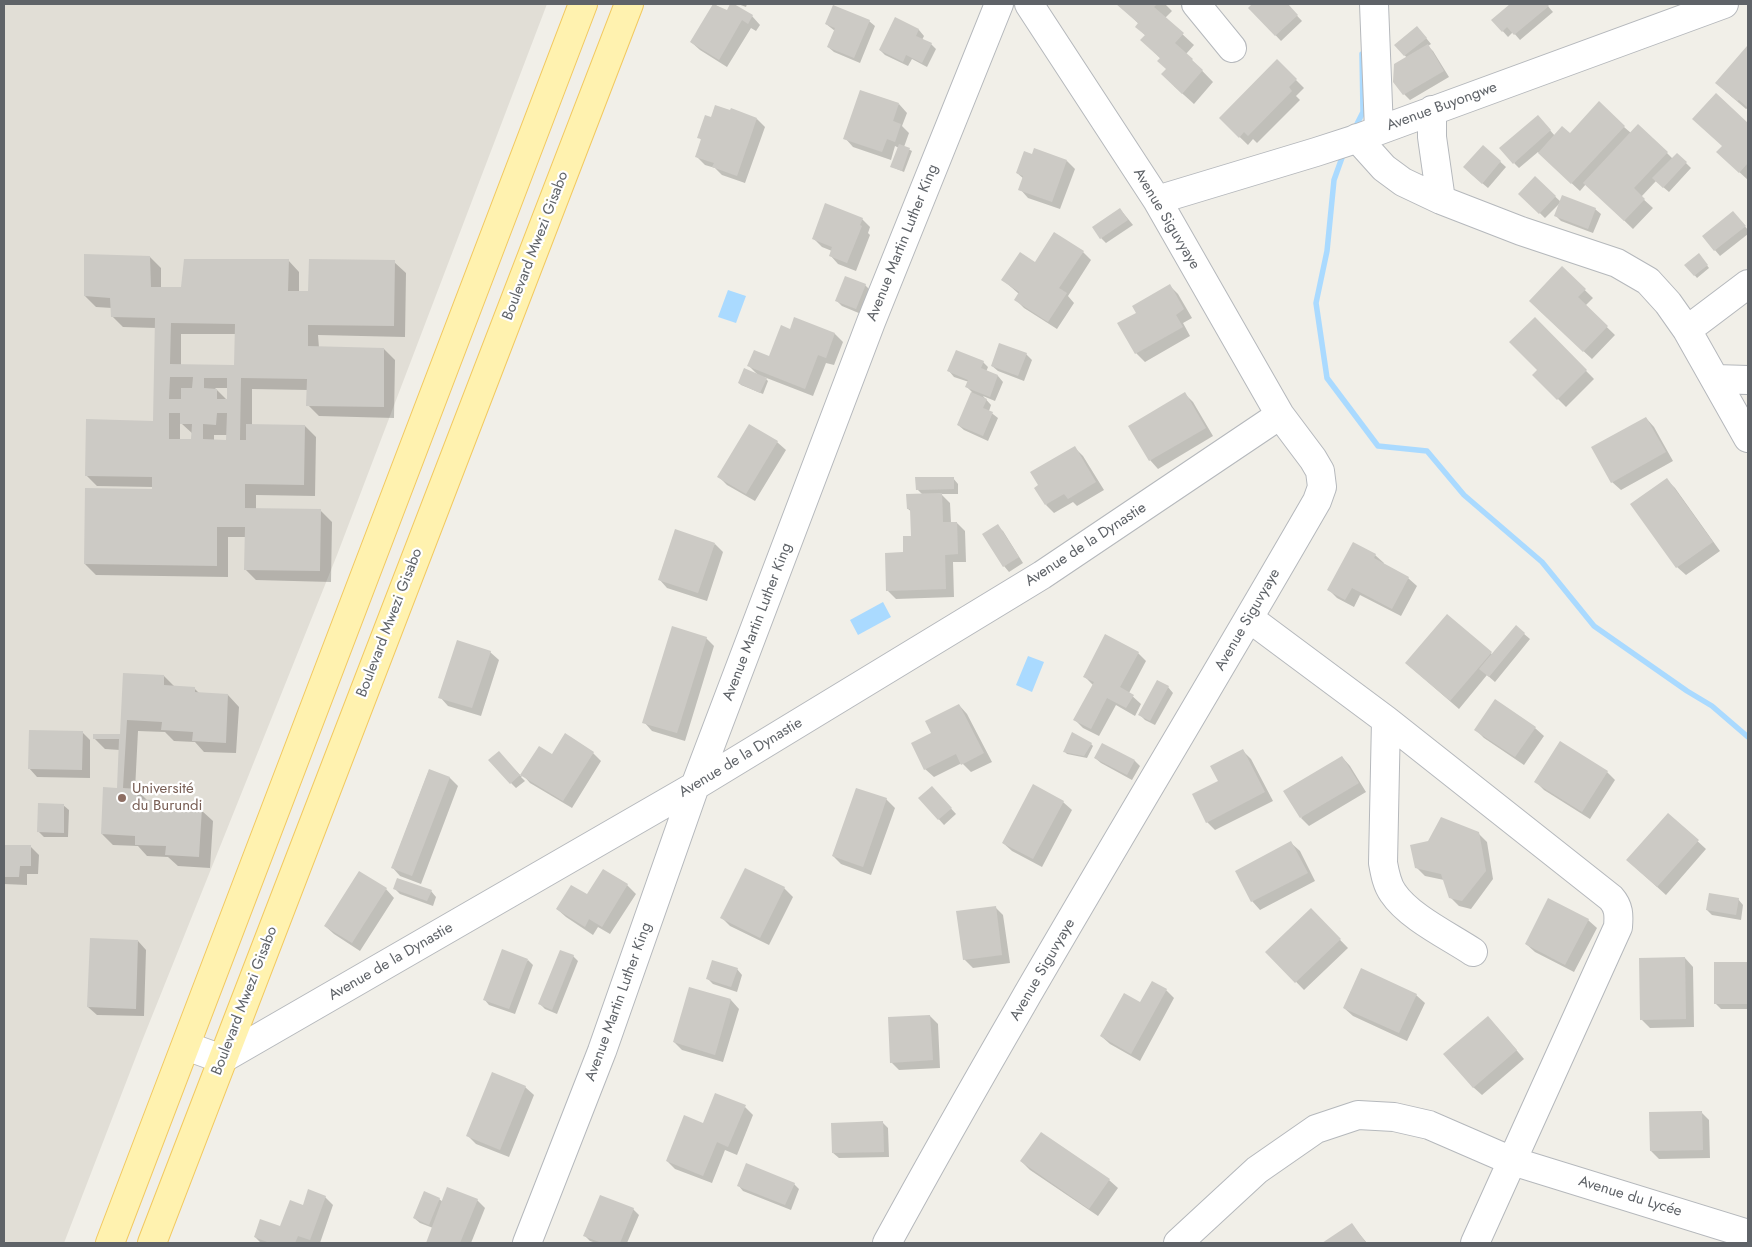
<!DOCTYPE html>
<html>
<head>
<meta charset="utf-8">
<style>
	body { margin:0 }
	#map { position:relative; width:1752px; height:1247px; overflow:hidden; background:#f1efe8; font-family:Jost,sans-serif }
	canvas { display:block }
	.frame { position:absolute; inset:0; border:5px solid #5f6368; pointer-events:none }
</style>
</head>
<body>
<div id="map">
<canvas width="1752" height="1247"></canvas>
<div class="frame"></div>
</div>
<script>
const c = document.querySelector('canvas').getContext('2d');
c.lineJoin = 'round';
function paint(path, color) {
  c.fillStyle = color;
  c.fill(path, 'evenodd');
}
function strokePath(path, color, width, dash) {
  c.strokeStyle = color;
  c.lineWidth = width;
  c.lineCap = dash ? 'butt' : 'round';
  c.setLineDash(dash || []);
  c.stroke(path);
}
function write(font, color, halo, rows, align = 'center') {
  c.font = font + ' Jost,sans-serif';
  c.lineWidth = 4.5;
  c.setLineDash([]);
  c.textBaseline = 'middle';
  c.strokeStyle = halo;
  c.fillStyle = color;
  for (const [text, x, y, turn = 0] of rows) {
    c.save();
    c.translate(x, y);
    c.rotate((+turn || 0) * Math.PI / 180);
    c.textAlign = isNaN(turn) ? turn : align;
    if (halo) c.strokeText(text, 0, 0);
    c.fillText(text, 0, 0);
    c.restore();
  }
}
paint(new Path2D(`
	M4,4H547L337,555L142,1041L64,1243H4Z`), '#e1ded6');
paint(new Path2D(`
	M728,290L746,296L736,323L718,317Z
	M883,602L891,617L858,635L850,620Z
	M1028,656L1044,662L1032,692L1016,685Z`), '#aadaff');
paint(new Path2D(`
	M714,4L727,12L732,4L752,16L760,25L756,31L751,28L727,67L700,50L691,42Z
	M738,4H747L746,7Z
	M1118,4H1165L1172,11L1165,18L1194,45L1186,54L1213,82L1194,104L1174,86L1168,70L1161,59L1142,40L1146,36L1137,27L1139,24Z
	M1254,4H1286L1302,21L1281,41L1250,8Z
	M1512,4H1546L1553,12L1520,40L1513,32L1508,37L1493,20Z
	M895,19L919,30L924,36L922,40L931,44L936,49L927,67L912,59L908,66L885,55L880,50Z
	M869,21L875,26L860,63L834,52L828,47L835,31L826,24Z
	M1422,33L1431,44L1428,46L1433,51L1449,77L1410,100L1404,94L1407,58L1396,45Z
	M1747,48L1748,108L1746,109L1725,91Z
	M1277,61L1304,88L1296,96L1300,100L1257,143L1253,139L1248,145L1220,118Z
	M1716,95L1748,125V180L1726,160Z
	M899,104L907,113L902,126L909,133L904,147L912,151L904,172L892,167L899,148L895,146L891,160L853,147L845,138Z
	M757,119L765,127L745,183L722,175L715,168L705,165L697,157L702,141L699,137Z
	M1543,122L1555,136L1624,127L1631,133L1667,153L1673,159L1677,154L1691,168L1669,192L1656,181L1641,197L1653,208L1633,229L1586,184L1580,191L1538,152L1519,168L1514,163Z
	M1483,146L1506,167L1488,188L1470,173Z
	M1067,161L1075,169L1060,209L1028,198L1020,189L1024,179L1017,173Z
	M1535,178L1561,202L1545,218L1520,194Z
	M1120,209L1133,225L1106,243L1101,238Z
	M1595,209L1601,214L1593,233L1561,221L1556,216Z
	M1738,218L1748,230V234L1720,256L1703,236Z
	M862,219L870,227L868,233L870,235L856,271L838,264L830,255L832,251L822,247L814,239Z
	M1083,252L1091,260L1068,296L1074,303L1057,329L1024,308L1016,300L1019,294L1003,280Z
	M1699,255L1709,268L1697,278L1686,265Z
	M150,257L161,268V288H182L288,260L299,272V292H310L394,262L406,273L405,337L318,335L319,348L384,349L395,360L394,418L319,416L308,405V390L252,389V425L305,426L316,437L315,496L256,495V510H320L332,522L331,582L256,580L245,569L246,537H228V577L96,575L85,564L153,490V487L97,486L86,475L155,422L156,328L123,327L112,316V308L96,307L85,296ZM181,334H236L235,366L181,365ZM215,388H228V401ZM180,424H182L193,434V441L180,440ZM214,435H228L227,441H214Z
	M1562,268L1593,298L1585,306L1615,335L1592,359L1538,309Z
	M865,285L870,290L861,314L842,306L837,301Z
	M1170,286L1178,294L1192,318L1183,323L1190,336L1145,362L1136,353L1119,324L1138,313Z
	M795,319L835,334L843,342L834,365L826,363L813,396L764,377L768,381L763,394L741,385L739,383L758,375L749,366L769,357L791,330Z
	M1535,319L1594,379L1566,407L1534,375L1539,370Z
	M1026,354L1032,360L1024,381L998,371L992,366Z
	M983,362L988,367L986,372L998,376L1003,382L995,401L983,396L991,405L989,411L998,418L988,441L964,430L958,425L972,392L967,387L969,382L954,377L949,371Z
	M1185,394L1193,402L1213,436L1158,469L1150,460Z
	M1646,418L1654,427L1673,461L1621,490L1612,482Z
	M750,426L777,442L786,450L755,501L727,485L719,477Z
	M1075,448L1083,456L1104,490L1077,506L1073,502L1054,513L1046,505Z
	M953,478L958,484V494H941L950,503L951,523H957L965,531L966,562H953L954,597L896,599L888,591L912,537V512L908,509L923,495L917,489Z
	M1667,480L1675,488L1720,551L1686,575L1677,567Z
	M997,526L1003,531L1023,563L1009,572L1004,566Z
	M715,544L723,552L707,601L667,588L659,579Z
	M1375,555L1384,563L1383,565L1408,578L1417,586L1401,616L1360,595L1354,607L1337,598L1329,590Z
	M1447,616L1493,655L1516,627L1530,639L1495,682L1487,675L1459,709L1406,663Z
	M706,638L714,646L685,741L652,731L644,722Z
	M490,652L499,660L481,716L448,706L440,697Z
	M1138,653L1146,661L1129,693L1141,704L1135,716L1116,705L1099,736L1083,728L1075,720L1093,685L1084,676Z
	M124,674L164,676L175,687L194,688L200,694L228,695L239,707L236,753L204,752L195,742L174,741L165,732L138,731L135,790H137L148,801L168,802L174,808L201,810L213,821L210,868L178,866L168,857L147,856L138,846L113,845L102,834L118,789L120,750L105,749L94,738L121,736Z
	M1168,687L1173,693L1155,725L1145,720L1139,714Z
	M959,705L967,714L992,762L971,772L962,763L934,777L925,769L932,733Z
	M1535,728L1544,736L1524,765L1484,738L1475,729Z
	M82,732L90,740V778L37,777L29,768Z
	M1091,744L1093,746L1087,758L1067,754L1065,752Z
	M539,747L552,755L593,753L601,761L572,808L530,783L523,775L521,777L525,781L516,788L511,783L504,758L521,776Z
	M1242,750L1251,759L1273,801L1215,830L1207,822L1219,781Z
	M1342,757L1350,766L1366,792L1309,826L1301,818Z
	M1095,758L1135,761L1140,766L1132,780L1101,763Z
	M429,770L450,778L458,786L421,884L400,876L392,867Z
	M1607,772L1615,780L1590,819L1544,790L1536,782Z
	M937,793L956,814L944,825L920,798Z
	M886,799L895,808L871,875L841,864L833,856Z
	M1063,802L1072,810L1042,867L1012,851L1003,843Z
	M63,805L69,810L68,837H44L38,831Z
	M1668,814L1706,849L1666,895L1636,868Z
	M1478,833L1487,842L1493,879L1471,909L1459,906L1450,897L1444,880L1425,876L1416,867Z
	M1291,843L1300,851L1315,881L1260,910L1252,901Z
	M4,846L31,847L39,855L38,874H27V885L4,884Z
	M603,871L627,885L636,894L610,934L598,927L593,935L566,917L557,909L588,896Z
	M784,888L793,897L769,945L730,926L722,918Z
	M386,889L394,898L360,951L334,934L325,926Z
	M395,889L431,891L436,897L433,906L400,894Z
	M1738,899L1743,905L1741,920L1712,915L1707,910Z
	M995,907L1003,915L1010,963L973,968L964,959Z
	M1311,910L1348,948L1304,990L1267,952Z
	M1588,920L1597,928L1574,972L1535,952L1526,944Z
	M138,941L146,950L144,1016L97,1015L88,1007Z
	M573,956L578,961L557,1014L545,1009L540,1004Z
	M1685,958L1693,967L1694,1027L1650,1028L1642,1020Z
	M528,960L533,965L515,1014L489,1005L484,999Z
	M1748,963V1009H1721L1715,1003Z
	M737,969L742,975L737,992L713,984L707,978Z
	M690,989L731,1000L739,1009L723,1062L682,1050L674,1042Z
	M1166,990L1174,998L1140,1061L1110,1044L1101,1036L1141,1004Z
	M1416,995L1425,1003L1407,1041L1353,1016L1344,1008Z
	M930,1016L938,1024L940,1068L899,1070L891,1062Z
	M1496,1026L1524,1059L1482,1095L1473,1087Z
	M525,1087L534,1095L509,1157L476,1144L468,1136Z
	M745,1107L753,1115L737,1155L725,1150L712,1183L675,1169L667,1161L704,1124Z
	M1701,1112L1709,1120L1710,1158L1659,1159L1651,1151Z
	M883,1123L888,1128L889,1157L839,1158L833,1153Z
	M1021,1161L1109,1180L1118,1188L1098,1216L1030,1170Z
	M794,1184L799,1189L791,1210L743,1191L738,1185Z
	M325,1197L333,1205L320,1243H261L255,1237L281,1228L304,1206Z
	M439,1199L443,1202L477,1200L485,1208L471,1243H427L433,1228L420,1223L414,1218Z
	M633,1209L639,1215L627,1243H596L590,1241L585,1236Z
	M1352,1225L1367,1243H1324Z`), '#0003');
strokePath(new Path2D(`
	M1354,130L1363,112L1362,54
	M1344,152L1334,180L1327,251L1316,303L1327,378L1378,446L1427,451L1464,495L1542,562L1594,626L1687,691L1712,706L1748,737`), '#aadaff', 5.5);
paint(new Path2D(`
	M713,4L727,10L730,4H734L753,15L748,24L742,20L719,60L690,42Z
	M1116,4H1157L1154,7L1184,33L1175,43L1193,59L1192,60L1203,70L1182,94L1161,74L1166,69L1157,61L1160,58L1140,40L1145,35L1135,27L1138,23Z
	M1252,4H1288L1298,15L1275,36L1248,8Z
	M1510,4H1547L1549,6L1514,35L1507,27L1502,32L1491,20Z
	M833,5L870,20L854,58L827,47L835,28L825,24Z
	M895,17L919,29L916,36L932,43L922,63L906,55L903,62L879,50Z
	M1417,26L1427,38L1404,56L1394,45Z
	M1428,44L1444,71L1403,95L1393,82L1394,64Z
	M1747,46L1748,47V108L1739,100L1737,101L1715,83Z
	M1277,59L1297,79L1289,87L1292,91L1248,136L1244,132L1239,138L1219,118Z
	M860,90L899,103L893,121L901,124L895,142L887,139L882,152L843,139Z
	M1716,93L1748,123V163L1739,173L1716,152L1722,146L1692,119Z
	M1599,101L1625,126L1571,184L1538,153L1562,126L1570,133Z
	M715,105L730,110L731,108L757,118L737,176L712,167L714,163L695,157L701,139L697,138L705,115L711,117Z
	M1538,115L1551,130L1513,164L1499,148Z
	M1638,124L1668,152L1634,188L1645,199L1624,221L1583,183Z
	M899,144L910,148L902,171L890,167Z
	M1483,145L1501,161L1482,184L1463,167Z
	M1034,148L1067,160L1052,202L1018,190L1023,176L1016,173L1024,151L1032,154Z
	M1677,153L1687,162L1663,188L1652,178Z
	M1535,176L1556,196L1539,214L1518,194Z
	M1562,195L1596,208L1588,229L1554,216Z
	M825,203L863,218L860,225L862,226L847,263L829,256L832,247L812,239Z
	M1120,208L1128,220L1100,239L1092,227Z
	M1733,211L1746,226L1714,251L1702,236Z
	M1054,232L1084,251L1059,288L1067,293L1048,322L1014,300L1019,292L1001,280L1020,252L1035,262Z
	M1699,253L1708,265L1694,276L1684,265Z
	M84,254L150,256L151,287H181L184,259H289L288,291H308L309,259L395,260L394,326L308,325V346L384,348V407L306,406L307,379L241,378L240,440H246V424L305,425L304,485L245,484V508L321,509L320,571L244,570L245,527H217V566L84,564L85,488L152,489V477L85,476L86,419L153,421L155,318L111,317L110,298L84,296ZM171,323L235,324L234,365L170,364ZM170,377H193L192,388H181V399H169ZM204,378H227V399H217V389L204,388ZM169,413H180V424H192L191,439H169ZM217,413H227L226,440L203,439V424L216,425Z
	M1562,266L1586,289L1578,297L1608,326L1583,352L1529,301Z
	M845,276L866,284L856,309L835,301Z
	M1170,284L1184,309L1176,315L1183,327L1135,354L1117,323L1136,313L1132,306Z
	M794,317L835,333L826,358L818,355L805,389L747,366L754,350L769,356L781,325L790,329Z
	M1535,317L1587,370L1557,400L1532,375L1537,370L1509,342Z
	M999,343L1027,353L1018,376L991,366Z
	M956,350L984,361L981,368L998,375L990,397L965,387L968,380L947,371Z
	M744,368L767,378L760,393L738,383Z
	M971,392L987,399L983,408L993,412L983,436L957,425Z
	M1185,392L1206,428L1149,461L1128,426Z
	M1646,417L1666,452L1611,483L1591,447Z
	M749,424L778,441L746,494L717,477Z
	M1075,446L1096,482L1068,499L1064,494L1045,505L1034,488L1038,485L1030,472Z
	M915,477H954V489L916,490Z
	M1667,478L1713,542L1676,568L1630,504Z
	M942,493L943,522H957L958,554L945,555L946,589L886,591L885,553L903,552V536H911L910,509H907L906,494Z
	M998,524L1019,557L1003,567L982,534Z
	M675,529L715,543L698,593L658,580Z
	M1353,542L1376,554L1374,558L1409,577L1392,609L1352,588L1345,600L1327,590Z
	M1447,614L1492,652L1450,701L1405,663Z
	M1516,625L1525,633L1489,677L1479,669Z
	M672,626L707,637L677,733L642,723Z
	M1105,634L1139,652L1120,687L1134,695L1126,708L1107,698L1091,729L1073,720L1094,682L1083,677Z
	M457,640L491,651L472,708L438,698Z
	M123,673L164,675V685L195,687V692L228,694L226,743L192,741L193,732L161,730L162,722L127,720L123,788L138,789L137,799L168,801V807L202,808L199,857L165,855L166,846L135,845V836L101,834L103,787L117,788L119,739H93V734H120Z
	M1157,680L1169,686L1150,721L1138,715Z
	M1495,699L1536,727L1515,757L1474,730Z
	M959,704L984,753L961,765L956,754L924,770L911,743L931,733L925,721Z
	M29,730L83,731L82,770L28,769Z
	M1072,732L1092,743L1084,756L1063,752Z
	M565,733L594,752L563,801L520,775L539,746L552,754Z
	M1560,741L1608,771L1582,812L1534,782Z
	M1102,743L1135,760L1127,775L1094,758Z
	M1243,749L1265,792L1206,823L1192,794L1218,781L1210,766Z
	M499,751L520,775L510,784L488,760Z
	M1342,756L1359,783L1300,818L1283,791Z
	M429,769L450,777L412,876L391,868Z
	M1033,784L1064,801L1033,859L1002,843Z
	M932,786L952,808L938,820L918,798Z
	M856,788L887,798L863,867L832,856Z
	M38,803L64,804V833L37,832Z
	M1668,813L1699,840L1657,887L1626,860Z
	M1441,817L1479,832L1486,871L1462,901L1449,898L1441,874L1415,868L1410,845L1428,841Z
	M1291,841L1308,873L1251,902L1235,871Z
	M4,845H31V866H20L19,877H4Z
	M745,868L785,887L760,938L720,918Z
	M603,869L628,884L602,927L589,919L585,927L556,909L571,885L587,894Z
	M359,871L387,888L352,943L324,926Z
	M397,878L432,890L427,901L393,889Z
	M1709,893L1739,898L1736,915L1706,910Z
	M1548,898L1589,919L1565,965L1525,944Z
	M996,906L1002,955L963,960L956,911Z
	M1311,908L1341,939L1295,983L1265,952Z
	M90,938L138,940L136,1009L87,1007Z
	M502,949L528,959L509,1009L483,1000Z
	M560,950L574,955L552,1010L538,1004Z
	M1685,957L1686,1019L1640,1020L1639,958Z
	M712,960L738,968L731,987L706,979Z
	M1714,962H1748V1004H1714Z
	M1361,968L1417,994L1399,1033L1343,1008Z
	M1152,981L1167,989L1131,1054L1100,1036L1124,993L1140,1002Z
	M689,987L731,999L715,1055L673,1042Z
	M930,1015L933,1060L890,1063L888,1017Z
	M1488,1016L1517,1050L1473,1088L1443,1054Z
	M492,1072L526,1086L500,1150L466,1136Z
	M715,1093L746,1105L728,1147L717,1142L703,1176L666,1161L684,1115L703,1123Z
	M1702,1111L1703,1150L1650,1151L1649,1112Z
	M883,1121L884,1152L832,1153L831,1123Z
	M1041,1132L1110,1179L1089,1209L1020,1161Z
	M746,1163L795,1183L785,1205L737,1186Z
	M447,1187L478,1199L460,1243H426Z
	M308,1189L326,1196L310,1240L298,1236L295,1243H270L254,1237L260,1219L280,1226L290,1200L303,1205Z
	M424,1191L440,1198L429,1225L413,1218Z
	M600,1195L634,1208L620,1243H602L583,1236Z
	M1352,1223L1366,1243H1322Z`), '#cccac5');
const minor = new Path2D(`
	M1196,4L1232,48
	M1374,4L1379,130
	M1432,110V137L1441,200
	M1357,138L1384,168L1403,182L1441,200L1521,231L1617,263L1648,281L1668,303L1687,330L1748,438
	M1157,200L1316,152L1353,140L1724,4
	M1687,330L1748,284
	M1715,379L1748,380
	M1249,618L1386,720L1611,898C1619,907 1619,915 1618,927L1512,1161L1748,1234
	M1386,720L1383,863C1385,874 1387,885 1393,893C1409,917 1449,936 1473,952
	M186,1046L222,1059L695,786L1042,575L1280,415
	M527,1243L602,1051L695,786L871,322L999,4
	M887,1243C1024,992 1174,749 1317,501L1322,487L1320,471L1313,459L1280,415L1157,200L1029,4
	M1178,1243L1257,1170L1316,1129L1358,1115L1394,1117L1429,1125L1512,1161L1475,1243`);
const major = new Path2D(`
	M110,1243L583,4
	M152,1243L629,4`);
strokePath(minor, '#b5b8bc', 30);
strokePath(major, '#f2c960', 30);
strokePath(minor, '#fff', 28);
strokePath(major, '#fff2af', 28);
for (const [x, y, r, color] of [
	[122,798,5,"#8d6e63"]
]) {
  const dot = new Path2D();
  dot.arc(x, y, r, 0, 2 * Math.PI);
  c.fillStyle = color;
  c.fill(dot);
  strokePath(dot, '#fff', 2);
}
write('15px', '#5f6368', '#fff', [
	["Avenue Buyongwe",1442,107,-20],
	["Avenue Siguvyaye",1166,219,59],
	["Avenue Martin Luther King",903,243,-68],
	["Boulevard Mwezi Gisabo",536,246,-69],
	["Avenue de la Dynastie",1086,545,-33],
	["Avenue Siguvyaye",1248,620,-60],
	["Avenue Martin Luther King",758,622,-69],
	["Boulevard Mwezi Gisabo",390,623,-69],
	["Avenue de la Dynastie",741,758,-31],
	["Avenue de la Dynastie",391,962,-30],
	["Avenue Siguvyaye",1043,970,-60],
	["Boulevard Mwezi Gisabo",245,1001,-69],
	["Avenue Martin Luther King",619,1002,-70],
	["Avenue du Lycée",1630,1197,17]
]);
write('15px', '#785e54', '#fff', [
	["Université",132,789],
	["du Burundi",132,806]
], 'left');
</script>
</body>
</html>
